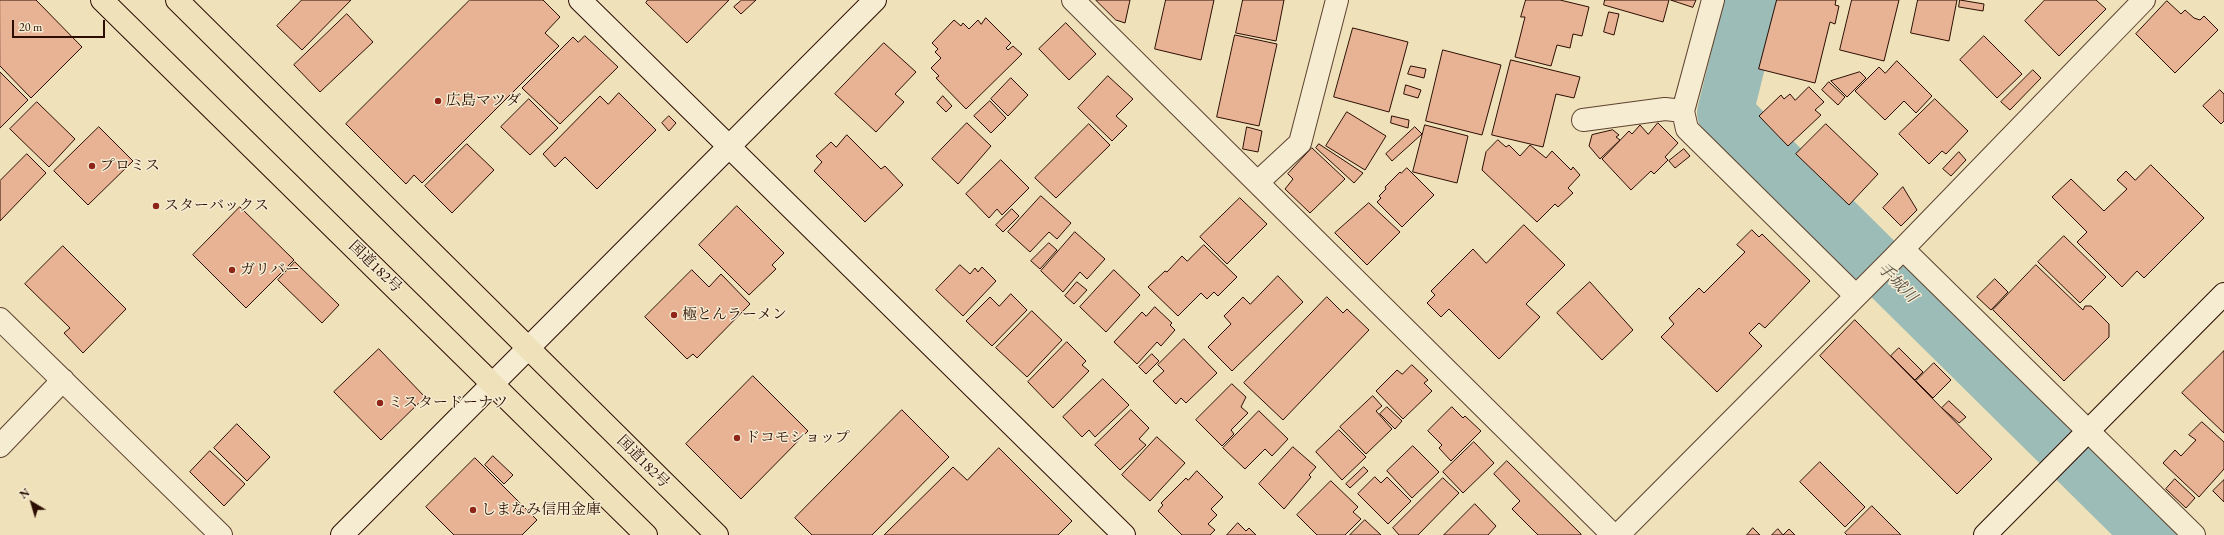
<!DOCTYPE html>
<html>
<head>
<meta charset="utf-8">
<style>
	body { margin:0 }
	#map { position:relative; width:2224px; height:535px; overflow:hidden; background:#efe1b9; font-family:"EB Garamond",serif }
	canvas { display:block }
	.north { position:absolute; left:12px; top:483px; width:40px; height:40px; -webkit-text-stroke:3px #f5ecd2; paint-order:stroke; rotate:322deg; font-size:11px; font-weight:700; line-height:16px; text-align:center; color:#2c0d02 }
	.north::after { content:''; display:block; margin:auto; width:14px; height:18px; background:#2c0d02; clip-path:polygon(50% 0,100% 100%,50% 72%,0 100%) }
	.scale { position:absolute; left:12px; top:20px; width:93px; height:18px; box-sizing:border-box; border:2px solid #2c0d02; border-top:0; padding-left:5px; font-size:12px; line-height:14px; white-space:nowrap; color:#2c0d02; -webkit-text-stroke:3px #f5ecd2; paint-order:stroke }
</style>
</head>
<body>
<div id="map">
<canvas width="2224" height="535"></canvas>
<div class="north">N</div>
<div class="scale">20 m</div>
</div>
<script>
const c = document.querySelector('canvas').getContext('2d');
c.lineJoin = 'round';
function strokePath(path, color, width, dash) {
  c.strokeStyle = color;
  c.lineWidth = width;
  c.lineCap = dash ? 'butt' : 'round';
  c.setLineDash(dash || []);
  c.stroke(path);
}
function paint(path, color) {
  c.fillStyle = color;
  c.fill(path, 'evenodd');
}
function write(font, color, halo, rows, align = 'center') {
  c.font = font + ' "EB Garamond","Noto Serif JP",serif';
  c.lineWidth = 3;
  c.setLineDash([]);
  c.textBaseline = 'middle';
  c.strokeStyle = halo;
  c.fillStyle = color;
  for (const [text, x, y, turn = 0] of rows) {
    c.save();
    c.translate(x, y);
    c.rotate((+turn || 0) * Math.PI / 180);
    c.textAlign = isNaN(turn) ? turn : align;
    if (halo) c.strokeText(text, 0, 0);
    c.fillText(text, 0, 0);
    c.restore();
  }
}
strokePath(new Path2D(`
	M1753,0L1725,113L2152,535`), '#9cbcb7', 56);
const building = new Path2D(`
	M0,0H36L82,47L31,98L0,66Z
	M302,0H351L302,50L277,26Z
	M470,0H543L560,17L545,33L559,46L422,183L414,175L406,184L346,124Z
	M648,0H729L687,43L646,3Z
	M742,0H756L741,14L734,7Z
	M1096,0H1130L1125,23L1116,20Z
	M1166,0H1214L1201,60L1155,49Z
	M1243,0H1284L1276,41L1236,33Z
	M1526,0H1560L1589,7L1582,36L1573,34L1570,48L1557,45L1551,66L1515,57L1525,17H1521Z
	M1605,0H1669L1663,22L1604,5Z
	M1671,0H1696L1693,7Z
	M1777,0H1836L1835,5L1839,6L1835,24L1830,22L1815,83L1759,69Z
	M1852,0H1899L1884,61L1840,50Z
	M1918,0H1957L1949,41L1911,33Z
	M1960,0L1984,4L1983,11L1959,7Z
	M2045,0H2096L2106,9L2059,56L2025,21Z
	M2167,1L2181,14L2185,10L2194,18L2200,20L2204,16L2218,30L2175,73L2136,34Z
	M1609,12L1619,14L1614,35L1604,32Z
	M347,14L373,42L320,92L294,65Z
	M986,18L1011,43L1006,48L1008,50L1013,46L1022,54L966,109L936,78L939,76L931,68L941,58L935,52L938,49L932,43L954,20L961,26L963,23L969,29L978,20L981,24Z
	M1066,23L1096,54L1069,80L1039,49Z
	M1353,28L1408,42L1389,112L1334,97Z
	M1235,35L1277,44L1259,126L1217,117Z
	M585,36L618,67L560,124L522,88L573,37L578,42Z
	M1984,36L2022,74L1997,98L1960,60Z
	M884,43L916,72L895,94L904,102L876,132L835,94Z
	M1443,50L1501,65L1482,135L1426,121Z
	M1511,60L1580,77L1574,98L1556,94L1543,147L1492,135Z
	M1897,61L1932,96L1916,113L1904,101L1885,120L1855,91L1879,67L1885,73Z
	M1411,66L1426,69L1424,78L1408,74Z
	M2033,70L2041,78L2010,110L2001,102Z
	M0,72L28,100L0,128Z
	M1860,72L1866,78L1847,97L1831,81Z
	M1108,76L1133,99L1116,116L1127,126L1112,141L1078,108Z
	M1011,78L1028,95L1008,116L991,99Z
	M1829,82L1845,97L1838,105L1822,90Z
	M1406,85L1421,90L1418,98L1404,94Z
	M1809,87L1824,102L1815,110L1821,115L1788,146L1759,116L1781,95L1784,99L1790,94L1795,100Z
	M2220,90L2224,94V121L2221,124L2203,106Z
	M619,93L656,130L597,189L565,157L555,167L543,154L600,96L608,104Z
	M943,96L952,106L946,112L937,103Z
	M529,99L558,128L530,155L501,127Z
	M1935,99L1968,131L1946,154L1942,151L1929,164L1899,134Z
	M990,101L1006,118L991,133L974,116Z
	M37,102L75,139L49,167L10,129Z
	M1347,112L1386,136L1365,170L1326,146Z
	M669,116L676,123L669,131L662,123Z
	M1392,116L1409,120L1408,128L1391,123Z
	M967,123L991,146L958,184L932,159Z
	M1658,123L1678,143L1665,157L1668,160L1654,174L1651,171L1631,190L1602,159L1629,131L1632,134L1640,125L1648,134Z
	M1089,124L1110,145L1056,198L1035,178Z
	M1826,124L1878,174L1849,205L1796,154Z
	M1425,125L1468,136L1457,183L1413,172Z
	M99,127L133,161L88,205L54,171Z
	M1247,127L1262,131L1258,152L1243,149Z
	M1415,127L1422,134L1392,161L1386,154Z
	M1613,130L1619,135L1616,137L1620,140L1600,159L1589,146L1592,135Z
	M847,135L881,169L885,166L903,185L865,222L814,171L822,162L816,156L831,142L836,147Z
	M1498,140L1506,147L1509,145L1520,156L1530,145L1546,158L1552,151L1571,170L1573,167L1580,175L1568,188L1573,193L1558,207L1555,204L1537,222L1482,170L1486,152Z
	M467,144L494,170L452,213L425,186Z
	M1319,144L1363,173L1354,183L1316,148Z
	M1312,148L1345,179L1310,213L1285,189L1293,179L1288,174Z
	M1684,149L1690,156L1675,168L1669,161Z
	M1959,152L1966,160L1951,176L1943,169Z
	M27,154L46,173L0,221V181Z
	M1001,160L1029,188L1002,215L997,209L989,218L966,194Z
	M2151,165L2204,218L2144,278L2137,271L2122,287L2077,242L2087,232L2052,197L2071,179L2104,211L2127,189L2117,180L2126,171L2135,180Z
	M1407,168L1434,195L1402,227L1377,202L1381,198L1379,196L1386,189L1385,187L1400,172L1401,173Z
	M1903,187L1917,210L1901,226L1883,208Z
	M1041,196L1071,223L1057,239L1049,232L1030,252L1008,232Z
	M1240,198L1267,224L1227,264L1200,237Z
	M1369,203L1400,232L1367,265L1335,233Z
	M737,206L784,253L772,265L776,269L749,295L699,245Z
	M240,207L294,260L246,308L193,255Z
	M1012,209L1019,216L1003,232L996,225Z
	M1524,225L1565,265L1526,304L1540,317L1499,359L1449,309L1441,317L1427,303L1435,295L1431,291L1473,249L1486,263Z
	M1752,230L1759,237L1762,234L1810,281L1765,328L1759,323L1749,333L1762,346L1717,392L1661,337L1674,324L1669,318L1699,288L1704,293L1745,252L1737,245Z
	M1075,232L1105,259L1087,279L1080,272L1063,292L1041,271Z
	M2064,236L2106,277L2080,303L2038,262Z
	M1049,243L1057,250L1040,269L1031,261Z
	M1204,245L1237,277L1218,296L1214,292L1207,299L1201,293L1178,316L1148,287L1165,271L1167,272L1182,256L1187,261Z
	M63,246L126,309L83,353L64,333L70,328L25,284Z
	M295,262L339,305L322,323L278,280Z
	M960,265L970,274L975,268L978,272L982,267L996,281L963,316L936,290Z
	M2036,265L2083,310L2085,306H2091L2109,324V337L2064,381L1993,310Z
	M692,270L709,287L721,274L750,304L697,358L693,354L687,359L645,317Z
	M1114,270L1140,295L1106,332L1080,307Z
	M1278,276L1303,302L1232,371L1208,347L1231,324L1224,316L1243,297L1250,304Z
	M1995,279L2008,292L1991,310L1977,297Z
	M1077,282L1087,290L1074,304L1065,296Z
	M1590,282L1633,330L1602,360L1557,313Z
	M1011,294L1027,310L992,346L966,321L990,297L999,306Z
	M1327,297L1343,313L1347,309L1369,330L1283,420L1244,383Z
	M1155,307L1172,323L1170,325L1175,330L1161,346L1157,342L1137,364L1114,342L1142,312L1146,316Z
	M1032,311L1062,340L1027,377L996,348Z
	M1855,320L1992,459L1957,494L1820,356Z
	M1184,339L1217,373L1186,403L1181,398L1176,404L1153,381L1164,371L1158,365Z
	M1067,342L1086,361L1082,365L1089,371L1053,408L1028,382Z
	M1899,348L1923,372L1915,380L1891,356Z
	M379,349L425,397L381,440L334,392Z
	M2224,351V433L2182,393Z
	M1152,354L1159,361L1146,374L1139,367Z
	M1934,363L1951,380L1933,398L1916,381Z
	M1412,365L1428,380L1424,383L1432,391L1403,419L1376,391L1397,370L1402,374Z
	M753,376L808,431L741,499L686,444Z
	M1103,379L1129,405L1095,437L1089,430L1082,437L1063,417Z
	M1232,384L1246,397L1241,407L1248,413L1231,430L1234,434L1222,446L1196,420Z
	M1373,396L1382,406L1376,411L1392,429L1366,454L1340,427Z
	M1949,401L1966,417L1959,423L1942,408Z
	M1387,407L1402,421L1395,429L1380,414Z
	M1452,407L1463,418L1465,416L1481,431L1451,461L1439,448L1442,445L1428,431Z
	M902,410L949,457L872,535H812L795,518Z
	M1131,410L1149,428L1139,439L1146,445L1120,470L1095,445Z
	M1259,411L1288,439L1272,456L1265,449L1245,469L1223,448Z
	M2202,422L2224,442V469L2199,497L2163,463L2175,450L2181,456L2196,440L2189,435Z
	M237,424L270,457L247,481L214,448Z
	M1339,430L1366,457L1342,480L1316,452Z
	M1157,437L1185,463L1150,501L1122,475Z
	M1474,442L1494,463L1463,493L1443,472Z
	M1413,446L1439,472L1412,498L1387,471Z
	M1293,447L1316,467L1309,475L1311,477L1284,509L1259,484Z
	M999,448L1072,521L1058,535H884L953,467L967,480Z
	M210,451L245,484L224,506L190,472Z
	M493,456L513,475L504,484L485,465Z
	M475,458L537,520L522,535H454L426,507Z
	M1507,461L1581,534V535H1538L1512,509L1520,501L1494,474Z
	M1820,462L1865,507L1845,527L1800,482Z
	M1364,467L1368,471L1350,488L1346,484Z
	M1197,471L1223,497L1211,509L1217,515L1208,524L1215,530L1210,535H1182L1158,511L1163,505L1161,503L1186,478L1188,480Z
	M1375,477L1381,483L1387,477L1411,501L1388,524L1358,494Z
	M1443,478L1459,493L1418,535H1399L1393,528Z
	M2175,479L2195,498L2186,508L2166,489Z
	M2224,480V502L2213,491Z
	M1331,481L1358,507L1353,512L1361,519L1345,535H1317L1297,515Z
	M1475,504L1496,526L1488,535H1444Z
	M1872,506L1901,535H1847L1845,533Z
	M1365,520L1381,535H1350Z
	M1238,523L1246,531L1249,528L1256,535H1227Z
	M1753,528L1760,535H1747Z
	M1778,529L1783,535L1789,529L1795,535H1772Z`);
paint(building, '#e8b295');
strokePath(building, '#2c0d02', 1);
const street = new Path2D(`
	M1073,0L1613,535
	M1713,0L1683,111L1687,129L1856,296
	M1583,120L1665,109L1683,111
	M1258,182L1300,143L1337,0
	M1903,249L2194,535
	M0,319L221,535
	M0,446L63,380
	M1618,535L1893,259L2144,0`);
const secondary = new Path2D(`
	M580,0L1124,535
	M342,535L875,0
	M1985,535L2224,294`);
const highway = new Path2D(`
	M102,0L646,535
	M177,0L717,535`);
strokePath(street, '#5d4230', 24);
strokePath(secondary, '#2c0d02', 24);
strokePath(highway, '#2c0d02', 24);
strokePath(street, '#f5ecd2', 22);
strokePath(secondary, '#f5ecd2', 22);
strokePath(highway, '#efe1b9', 22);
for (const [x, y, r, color] of [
	[438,101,4,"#8f2418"],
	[92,166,4,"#8f2418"],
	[156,206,4,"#8f2418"],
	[232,270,4,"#8f2418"],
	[674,315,4,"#8f2418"],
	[380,403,4,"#8f2418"],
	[737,438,4,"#8f2418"],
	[473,510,4,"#8f2418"]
]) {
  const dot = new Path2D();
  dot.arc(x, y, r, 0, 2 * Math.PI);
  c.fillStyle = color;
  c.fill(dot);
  strokePath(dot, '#f5ecd2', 1.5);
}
write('15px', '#2c0d02', '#f5ecd2', [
	["広島マツダ",446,101],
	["プロミス",100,166],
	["スターバックス",164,206],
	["ガリバー",240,270],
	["極とんラーメン",682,315],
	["ミスタードーナツ",388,403],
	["ドコモショップ",745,438],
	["しまなみ信用金庫",481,510]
], 'left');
write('15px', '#2c0d02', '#f5ecd2', [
	["国道182号",375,267,44],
	["国道182号",643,462,45]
]);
write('italic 16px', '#534a41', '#f5ecd2', [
	["手城川",1897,283,45]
]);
</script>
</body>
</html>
